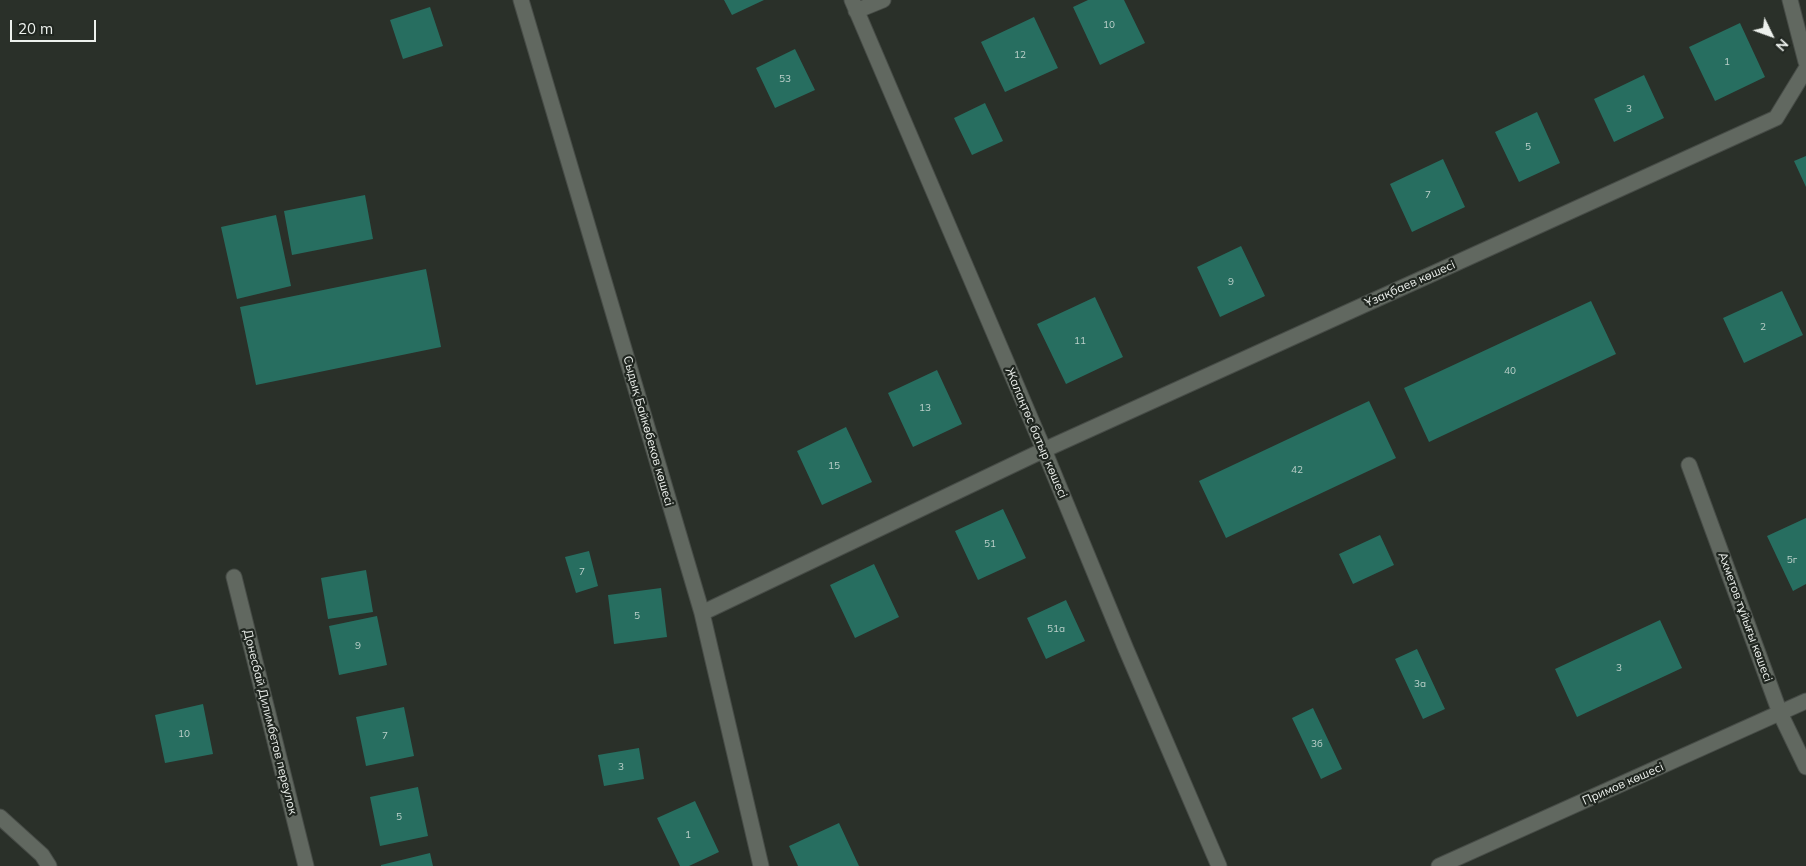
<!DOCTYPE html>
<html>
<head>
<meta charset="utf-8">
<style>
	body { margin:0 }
	#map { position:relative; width:1806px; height:866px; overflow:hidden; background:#2a3029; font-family:Mulish,sans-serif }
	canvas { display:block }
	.north { position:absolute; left:1746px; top:10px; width:50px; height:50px; -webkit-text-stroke:4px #202620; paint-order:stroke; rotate:132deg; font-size:14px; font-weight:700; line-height:20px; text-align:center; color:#edf1ed }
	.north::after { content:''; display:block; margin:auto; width:18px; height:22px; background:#edf1ed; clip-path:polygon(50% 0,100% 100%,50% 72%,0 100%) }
	.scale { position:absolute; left:10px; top:20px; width:86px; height:22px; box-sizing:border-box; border:2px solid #edf1ed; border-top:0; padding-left:6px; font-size:15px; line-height:18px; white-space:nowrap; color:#edf1ed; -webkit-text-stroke:4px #202620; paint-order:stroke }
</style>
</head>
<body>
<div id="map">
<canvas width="1806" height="866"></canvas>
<div class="north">N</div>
<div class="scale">20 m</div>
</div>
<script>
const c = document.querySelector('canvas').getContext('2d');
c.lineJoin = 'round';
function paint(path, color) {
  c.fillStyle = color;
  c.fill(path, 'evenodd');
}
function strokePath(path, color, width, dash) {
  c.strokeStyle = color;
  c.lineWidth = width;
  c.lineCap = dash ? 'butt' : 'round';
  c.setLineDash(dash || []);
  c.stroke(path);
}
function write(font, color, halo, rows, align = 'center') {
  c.font = font + ' Mulish,sans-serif';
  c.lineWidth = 4.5;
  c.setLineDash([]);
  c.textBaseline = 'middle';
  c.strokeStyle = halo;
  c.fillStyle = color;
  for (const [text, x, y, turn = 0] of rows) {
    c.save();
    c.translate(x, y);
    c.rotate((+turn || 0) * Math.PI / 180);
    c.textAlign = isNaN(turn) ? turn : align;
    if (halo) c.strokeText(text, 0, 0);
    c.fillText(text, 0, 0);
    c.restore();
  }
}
paint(new Path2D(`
	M724,0H764L732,15Z
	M1088,0H1124L1145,43L1100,65L1073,7Z
	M430,7L443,46L403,59L390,20Z
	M1034,17L1058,68L1005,92L981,42Z
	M1740,23L1765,77L1715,101L1689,47Z
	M795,49L815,90L775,108L756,68Z
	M1644,75L1664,118L1614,142L1594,99Z
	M985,103L1003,141L972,155L954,118Z
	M1537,112L1560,163L1519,182L1495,132Z
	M1806,156V187L1794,161Z
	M1443,159L1465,207L1412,232L1390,184Z
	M365,195L373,239L292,255L284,211Z
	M276,215L291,286L237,299L221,227Z
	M1241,246L1265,296L1220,317L1197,267Z
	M426,269L441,347L256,385L240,307Z
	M1782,291L1803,335L1744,363L1723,318Z
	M1095,297L1123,357L1066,384L1037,324Z
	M1591,301L1616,354L1429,442L1404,388Z
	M937,370L962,424L913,447L888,393Z
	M1369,401L1396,458L1226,538L1199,481Z
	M846,427L872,482L822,505L797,451Z
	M1003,509L1026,558L978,580L955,531Z
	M1806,518V584L1793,591L1767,536Z
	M1380,535L1394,565L1353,584L1339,554Z
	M589,551L598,586L576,593L565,557Z
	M874,564L899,617L855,638L830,585Z
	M366,570L373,612L328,619L321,578Z
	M661,588L667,637L614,644L608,595Z
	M1066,600L1085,641L1046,659L1027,618Z
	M377,616L387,665L339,675L329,626Z
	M1660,620L1682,668L1577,717L1555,669Z
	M1417,649L1445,709L1423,719L1395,659Z
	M203,704L213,754L165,763L155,715Z
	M404,707L414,756L366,766L356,717Z
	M1313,708L1342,769L1321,779L1292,718Z
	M639,748L644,779L604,786L598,755Z
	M418,787L428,836L380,846L370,797Z
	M695,801L719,852L689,866H680L657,818Z
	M839,823L859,866H798L789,846Z
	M430,853L433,866H381V865Z`), '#276e60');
const minor = new Path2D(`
	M521,0L702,613L761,866
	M852,0L1044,450L1126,649L1219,866
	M1790,0L1806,62
	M856,11L883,0
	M1689,465L1780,713L1806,767
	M234,577L306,866
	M702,613L1044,450L1776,118L1806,69
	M0,817L42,855L49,866
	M1439,866L1806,701`);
strokePath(minor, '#474c47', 17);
strokePath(minor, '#616860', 15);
write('10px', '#bcd0ca', null, [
	["10",1109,25],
	["12",1020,55],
	["1",1727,62],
	["53",785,79],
	["3",1629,109],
	["5",1528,147],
	["7",1428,195],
	["9",1231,282],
	["2",1763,327],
	["11",1080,341],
	["40",1510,371],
	["13",925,408],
	["15",834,466],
	["42",1297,470],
	["51",990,544],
	["5г",1792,560],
	["7",582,572],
	["5",637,616],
	["51а",1056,629],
	["9",358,646],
	["3",1619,668],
	["3а",1420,684],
	["10",184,734],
	["7",385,736],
	["3б",1317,744],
	["3",621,767],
	["5",399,817],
	["1",688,835]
]);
write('12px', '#edf1ed', '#202620', [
	["Ұзақбаев көшесі",1410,284,-24],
	["Сыдық Байкөбеков көшесі",648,431,74],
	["Жалаңтөс батыр көшесі",1036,433,67],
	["Ахметов тұйығы көшесі",1745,617,70],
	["Донесбай Дилимбетов переулок",270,722,76],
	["Примов көшесі",1623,784,-24]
]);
</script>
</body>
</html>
